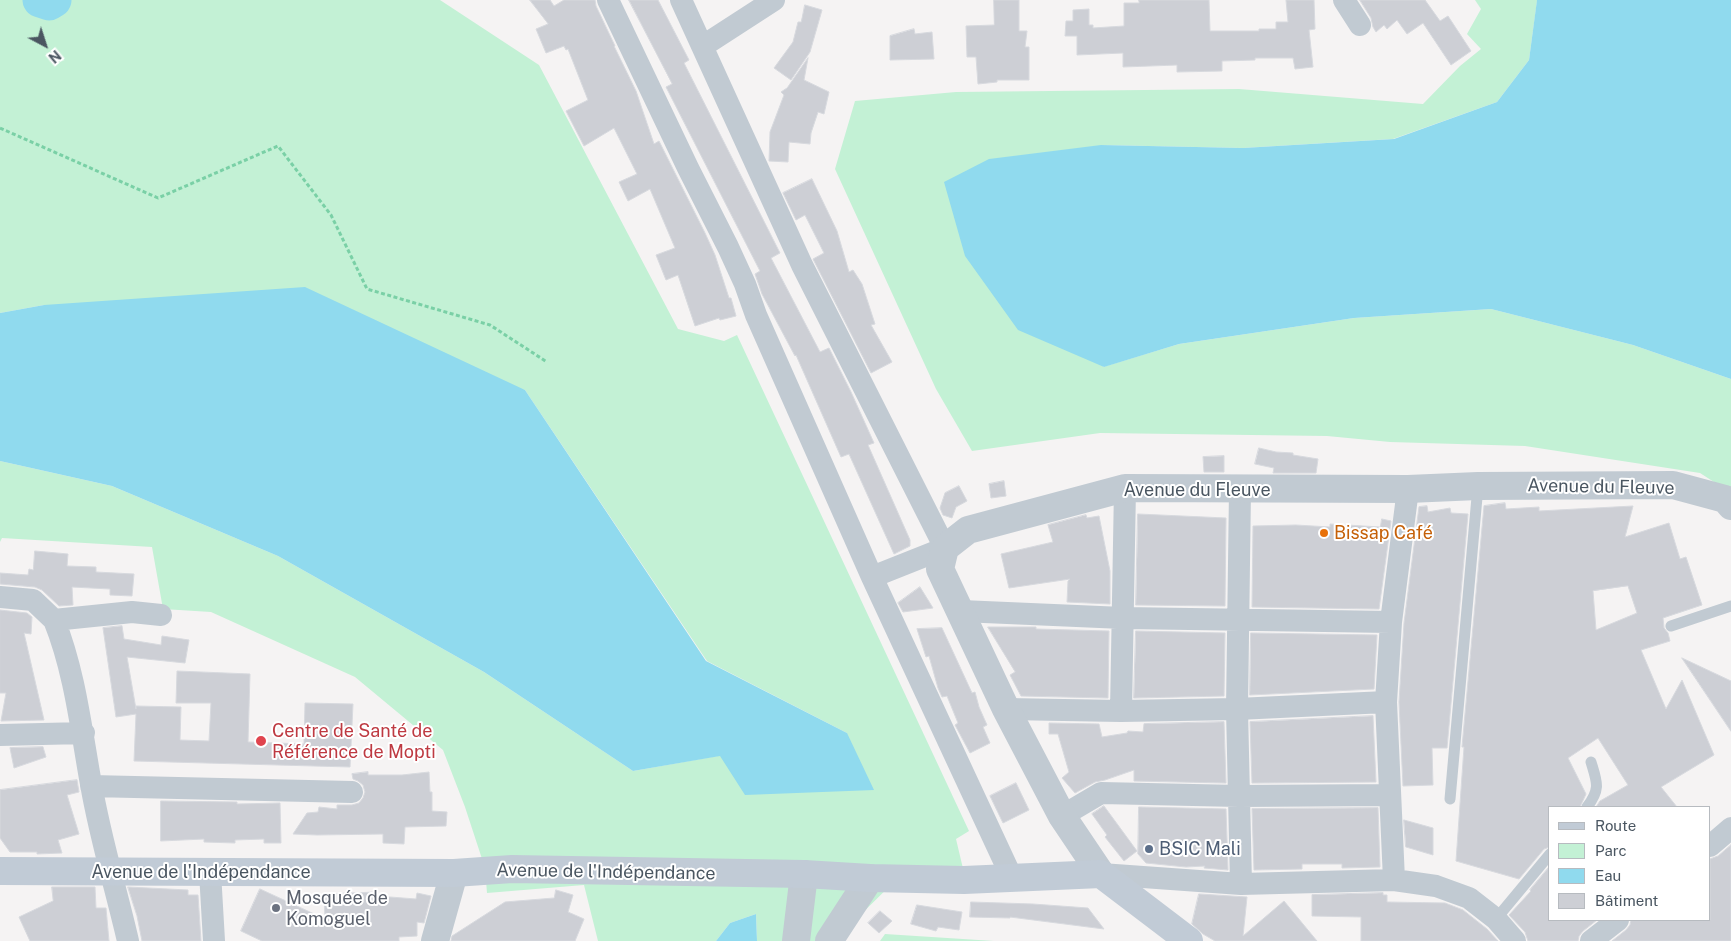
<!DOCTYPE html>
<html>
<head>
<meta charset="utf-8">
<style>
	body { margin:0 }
	#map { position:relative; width:1731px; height:941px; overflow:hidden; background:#f5f3f3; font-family:"Public Sans",sans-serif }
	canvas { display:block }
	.legend { position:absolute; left:1548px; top:806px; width:162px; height:115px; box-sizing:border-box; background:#fff; border:1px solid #b7bbc0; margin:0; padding:6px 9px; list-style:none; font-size:15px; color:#4a5661 }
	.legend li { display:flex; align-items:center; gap:10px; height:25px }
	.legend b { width:25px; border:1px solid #b7bbc0 }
	.north { position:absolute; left:20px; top:20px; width:50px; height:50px; -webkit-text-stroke:4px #fff; paint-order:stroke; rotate:140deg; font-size:14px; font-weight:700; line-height:20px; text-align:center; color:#4a5661 }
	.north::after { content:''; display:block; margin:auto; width:18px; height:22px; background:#4a5661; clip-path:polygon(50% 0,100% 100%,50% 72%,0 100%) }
</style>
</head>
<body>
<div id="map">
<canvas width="1731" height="941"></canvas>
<ul class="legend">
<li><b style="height:6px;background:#c1cbd6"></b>Route</li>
<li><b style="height:14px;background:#c3f1d5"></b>Parc</li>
<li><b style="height:14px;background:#90daee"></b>Eau</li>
<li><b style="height:14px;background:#cdcfd5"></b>Bâtiment</li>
</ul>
<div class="north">N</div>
</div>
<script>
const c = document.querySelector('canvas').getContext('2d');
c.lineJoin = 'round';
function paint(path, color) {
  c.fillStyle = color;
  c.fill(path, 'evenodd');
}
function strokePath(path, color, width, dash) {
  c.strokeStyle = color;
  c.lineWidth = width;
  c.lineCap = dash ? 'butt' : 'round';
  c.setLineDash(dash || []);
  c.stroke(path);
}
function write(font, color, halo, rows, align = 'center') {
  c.font = font + ' "Public Sans",sans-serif';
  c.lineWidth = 4;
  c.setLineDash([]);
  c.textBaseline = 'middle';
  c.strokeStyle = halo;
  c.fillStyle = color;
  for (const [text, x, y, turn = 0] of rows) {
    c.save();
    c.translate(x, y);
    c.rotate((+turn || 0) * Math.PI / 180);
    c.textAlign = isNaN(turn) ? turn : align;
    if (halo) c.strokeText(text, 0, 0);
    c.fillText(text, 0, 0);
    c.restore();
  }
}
paint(new Path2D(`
	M0,0H440L539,65L678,329L724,341L737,335L969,831L956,839L965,877L900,876L845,930L840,941H757L756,914L730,923L716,941H598L584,885L487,893L485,868L465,807L443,750L355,677L211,612L163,609L152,547L2,538L0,542V461L112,486L278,556L484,672L633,771L847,733L707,661L525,390L44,305L0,313Z
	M1475,0H1537V1L1529,60L1497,102L1393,139L1243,148L1101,145L1103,367L1179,344L1354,318L1491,309L1633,345L1731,379V493L1700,473L1525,446L1390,442L1327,436L1100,433L972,451L936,389L835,169L855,101L956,92L1239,89L1423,104L1460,66L1481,49L1467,34L1481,9Z
	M885,934L994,941H880Z`), '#c3f1d5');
paint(new Path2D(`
	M1537,0H1731V379L1633,345L1491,309L1354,318L1179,344L1104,367L1018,330L965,256L944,182L989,159L1101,145L1243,148L1394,139L1497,102L1529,60Z
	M305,287L525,390L706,661L847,733L874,790L745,795L720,756L633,771L484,672L278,556L112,486L0,461V313L44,305Z
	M756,914L757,941H716L730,923Z`), '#90daee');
strokePath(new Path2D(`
	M40,0L49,3L54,0`), '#90daee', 35);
const building = new Path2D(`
	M530,0H550L554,6L564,0H595L596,6L615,46H614L636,91L654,144L659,141L705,233L715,255L729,298H731L736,316L720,320L719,318L695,326L678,275L666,280L656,255L675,248L650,189L628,201L619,182L637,174L614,128L584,146L566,111L588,100L568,49L566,50L564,46L546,53L536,29L548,24Z
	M629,0H658L689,60L684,63L780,253L771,258L820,352L829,348L851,392L874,443L868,445L910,540V546L894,554L849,454L841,457L796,355L795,356L762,294L755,274L760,271L666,87L672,84Z
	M994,0H1019V31H1027L1025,47H1029V80H997V82L978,84L976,57H967L966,26L994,25Z
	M1139,0H1209L1210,31H1259V29H1276V22H1288L1286,0H1314L1315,29L1309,30L1313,67L1295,69L1293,58H1255V60L1222,61V71L1177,72V65L1123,67V53L1077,55V36H1065L1066,21H1073V10L1089,9V25H1093V28L1124,26V3H1139Z
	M1360,0H1425L1440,21L1448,16L1471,51L1451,65L1423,23L1407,34L1397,20L1387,29L1384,25L1376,32L1373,27L1371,18Z
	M805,5L822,10L810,52L791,80L774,68L793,42L798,22H801Z
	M914,29L915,34L932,32L934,59L890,60V36Z
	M808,58L804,80L829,92L824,114L818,112L811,133L810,144L789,142L788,162L769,161L770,132L784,95L781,92L787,88Z
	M812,179L837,231L849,272L853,270L862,284L875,324L871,325L892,362L871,373L813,259L824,253L805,215L796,220L783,193Z
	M1259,448L1276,452L1293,453V455L1318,459L1316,473H1273L1274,468L1255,464Z
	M1224,456V472H1204L1203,457Z
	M1004,481L1006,496L991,498L989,484Z
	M959,486L967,501L956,507L952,518L943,515L940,508L945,493Z
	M1505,503L1506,509L1539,507V511L1633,506L1625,537L1669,523L1680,559L1686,557L1702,605L1663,618L1664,628L1668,633L1670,641L1641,650L1666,709L1682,680L1714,755L1661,787L1677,807H1596L1600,801L1628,785L1598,738L1568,758L1586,794L1580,807H1550V847L1544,849L1519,879L1456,861L1464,747H1462L1484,506ZM1628,586L1637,613L1596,630L1593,591Z
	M1427,506L1428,512L1450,508L1451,513L1468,514L1447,748H1432L1433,785L1403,786L1399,702L1404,623L1419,507Z
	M1138,514L1226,518L1225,606L1136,605Z
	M1086,515L1087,518L1099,516L1110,571V604L1067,602L1068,581L1070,579L1009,588L1001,554L1053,542L1048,525Z
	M1382,519L1391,521L1379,609L1252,607L1253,526L1296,525L1330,527V524L1380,527Z
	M35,551L68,554L67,566L96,567V572L134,574L132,596L110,595V589L72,587L73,605L59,606L42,590L35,587L0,584V573L28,575L29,569L33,570Z
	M920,587L933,608L903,612L898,603Z
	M0,610L27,613L32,617L31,634L24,633L44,720L1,721L6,693H0Z
	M122,626L124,639L161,645L162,636L189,640L185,663L127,657L136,709V706L181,707L180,740L209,741L211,703H176L177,671L250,674L248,742L304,744L305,703L353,704L350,767L134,761L136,714L116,717L103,628Z
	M988,627H1036V629L1109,631L1108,698L1021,696L1010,675L1015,672Z
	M942,628L972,693L975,692L979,707L987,725L983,727L990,743L970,753L955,725L958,723L947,696L942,697L938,688L929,656L926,657L917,629Z
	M1136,631L1225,633L1224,696L1134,698Z
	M1251,633L1377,635L1374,689L1250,695Z
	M1682,658L1731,681V731Z
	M1373,716L1376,782L1252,783L1250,722Z
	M1224,722L1226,783L1134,781V770L1105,780L1095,782L1075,793L1062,778L1069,772L1058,734H1049V723L1099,724L1102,737L1127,733L1128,731L1143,732L1144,724Z
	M43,747L46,757L14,768L10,748Z
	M368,772V775H402L429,772L430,792H432V811L447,812L446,826L405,827L404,844L383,843V834L317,835L293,834L307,813L318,812L319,807L337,809V805H352L359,803L363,798L365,792L363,785L358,781L353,779L352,774Z
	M77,780L79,792L67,795L79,834L58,840L62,853L37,854V852H10L0,838V790Z
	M1016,783L1029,810L1003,823L990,796Z
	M161,801L237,802V804L280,803L281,843H264V839L235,840V843L204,842V839L161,841Z
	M1104,806L1137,851L1124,861L1105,837L1107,835L1092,814Z
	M1139,807L1226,809L1228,870L1204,868L1205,866L1186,867L1146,863L1138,854Z
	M1378,808L1380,867L1342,868V864H1302V869L1254,870L1252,809Z
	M1404,820L1433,828V855L1406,847Z
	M1731,845V941H1612L1626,930L1630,925L1631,920H1710V859L1718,856Z
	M1550,866V920H1597L1583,931L1579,936L1578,941H1528L1525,932L1509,915L1531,891L1530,890Z
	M52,887H95L96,908H106L109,941H30L19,917L53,901Z
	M128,887L188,890V895H198L201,941H142L137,916Z
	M260,889L325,919L324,894L377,892V896L416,899L417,893L431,896L424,923L417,922V936L399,937V941H262L241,931Z
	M556,890L573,895L568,912L584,919L575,941H451L452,936L505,902L554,898Z
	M1383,893V895H1387V902L1445,903L1463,910L1487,929L1498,941H1361V917L1312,916V895Z
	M1199,894L1247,897L1243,936L1284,901L1317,941H1215L1203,934L1192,924Z
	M971,902L1033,904L1088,908L1104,929L1010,917V918L970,917Z
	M917,905L962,912L959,930L938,927L936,931L911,924Z
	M880,911L892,921L879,933L868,923Z`);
paint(building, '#cdcfd5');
strokePath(building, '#d7d9de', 1);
strokePath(new Path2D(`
	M0,128L158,198L278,146L331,215L367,289L490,325L547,362`), '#7ad0a6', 3, [4, 2.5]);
strokePath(new Path2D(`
	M1671,626L1731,606
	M1450,799L1478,486
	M1587,807C1601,789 1597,782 1591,762
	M1496,919L1550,854`), '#c1cad2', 11);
strokePath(new Path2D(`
	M608,0L688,168L728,247L745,284L756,315L872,577L1012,878
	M681,0L802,265L945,548L872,577
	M1344,0L1360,25
	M703,46L774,0
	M1240,490L1237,709L1241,884
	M0,597L33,600L54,620L132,612L161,615
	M961,611L1123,618L1391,622
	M54,620C75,672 81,729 91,784C100,837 116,889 128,941
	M1006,709L1121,711L1237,709L1386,702
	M1121,711L1125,488
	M0,735L84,733
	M91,786L352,792
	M1062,816L1101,793L1239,796L1390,795
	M1710,846L1731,828
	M210,872L214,941
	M1101,874L1241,884L1394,880L1436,886L1469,898L1496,919L1515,941
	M1394,880L1386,702L1391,622L1408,489
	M1591,941L1618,920`), '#c1cad2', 22);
strokePath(new Path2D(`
	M1101,874L1062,816L1006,709L940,569L945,548L968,530L1125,488L1408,489L1478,486L1673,485L1725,499L1731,506
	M435,941L454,873
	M796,941L804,874
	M829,941L870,878`), '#c1cad2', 28);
strokePath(new Path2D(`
	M0,871L454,873L512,869L804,874L870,878L964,880L1101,874L1189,941`), '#c1cbd6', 28);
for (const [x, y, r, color] of [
	[1324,533,5,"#e8710a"],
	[261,741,6,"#e0444e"],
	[1149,849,5,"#5c6f8a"],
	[276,908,5,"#6b7280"]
]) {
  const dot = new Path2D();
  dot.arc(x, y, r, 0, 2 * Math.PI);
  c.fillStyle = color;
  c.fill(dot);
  strokePath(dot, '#fff', 2);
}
write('18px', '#4a5661', '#fff', [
	["Avenue du Fleuve",1601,487,1],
	["Avenue du Fleuve",1197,490],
	["Avenue de l'Indépendance",201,872],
	["Avenue de l'Indépendance",606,872,1]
]);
write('18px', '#c56008', '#fff', [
	["Bissap Café",1334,533]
], 'left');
write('18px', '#be3a42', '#fff', [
	["Centre de Santé de",272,731],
	["Référence de Mopti",272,752]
], 'left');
write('18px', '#4e5e75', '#fff', [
	["BSIC Mali",1159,849]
], 'left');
write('18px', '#5b616d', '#fff', [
	["Mosquée de",286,898],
	["Komoguel",286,919]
], 'left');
</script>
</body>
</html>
